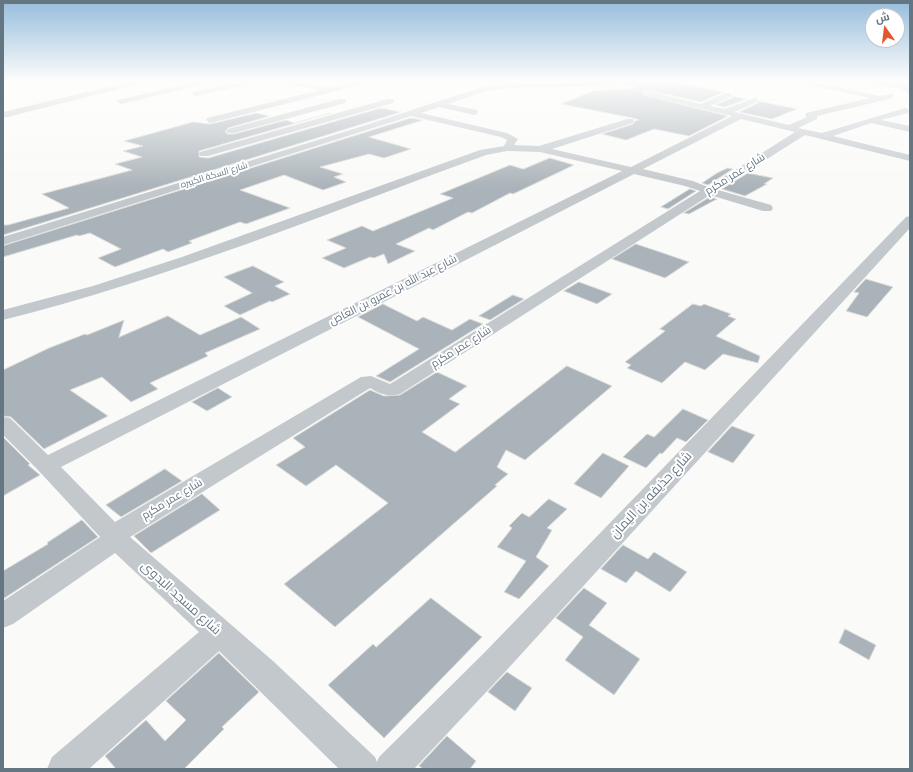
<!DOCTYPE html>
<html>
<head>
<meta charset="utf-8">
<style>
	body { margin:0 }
	#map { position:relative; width:913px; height:772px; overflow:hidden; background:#fafaf8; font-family:"Public Sans",Cairo,sans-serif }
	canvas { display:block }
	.frame { position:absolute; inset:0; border:4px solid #657683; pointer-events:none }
	.north { position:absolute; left:865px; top:8px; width:40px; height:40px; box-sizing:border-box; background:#fff; border:1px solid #c1c8cd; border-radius:50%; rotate:346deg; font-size:11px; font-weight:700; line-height:16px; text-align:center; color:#657683 }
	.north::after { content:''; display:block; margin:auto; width:14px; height:18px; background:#e4572e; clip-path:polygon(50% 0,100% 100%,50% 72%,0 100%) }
</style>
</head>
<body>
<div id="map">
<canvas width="913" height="772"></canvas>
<div class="frame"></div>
<div class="north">ش</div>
</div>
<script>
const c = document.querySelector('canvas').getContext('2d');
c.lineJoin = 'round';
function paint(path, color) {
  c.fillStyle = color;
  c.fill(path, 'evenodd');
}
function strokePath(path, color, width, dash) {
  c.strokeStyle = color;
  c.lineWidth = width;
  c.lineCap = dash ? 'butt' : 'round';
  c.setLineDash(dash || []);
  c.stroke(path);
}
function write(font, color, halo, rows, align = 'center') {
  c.font = font + ' "Public Sans",Cairo,sans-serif';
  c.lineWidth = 4;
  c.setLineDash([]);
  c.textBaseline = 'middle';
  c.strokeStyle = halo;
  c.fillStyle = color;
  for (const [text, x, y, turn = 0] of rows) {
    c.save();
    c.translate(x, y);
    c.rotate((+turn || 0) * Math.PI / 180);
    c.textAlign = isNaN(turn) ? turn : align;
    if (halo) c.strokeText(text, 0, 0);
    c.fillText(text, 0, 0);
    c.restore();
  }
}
paint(new Path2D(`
	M845,80H910V94L899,88Z`), '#bbc7cb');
const building = new Path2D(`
	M622,80H664L724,92L701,102L648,90H644V95L728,116L689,136L654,129L626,140L602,134L633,124L635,121L639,120L633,118L561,104L593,91L638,88L623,83Z
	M732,96L747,99L725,107L715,105L732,98Z
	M758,101L797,109L772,119L739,112L758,103Z
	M381,108L401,112L3,235V225H8L69,208L42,194L132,170L115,164L142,157L123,151L143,146L124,141L193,122L210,124L256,113L270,116L228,128L225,132L228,134H234L286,120L294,123L331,113L199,151V157L208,158Z
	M411,118L423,120L369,137L411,149L384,158L369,154L320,167L343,174L334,177L346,182L323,190L284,175L240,190L290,208L246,224L240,222L189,241L192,243L168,252L163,249L115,267L98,258L121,249L90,233L79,236L77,235L3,257V246Z
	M550,158L574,165L513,194L510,193L472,213L468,212L433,230L429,228L396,244L415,251L388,264L384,254L374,258L370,257L344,268L322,258L346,248L327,240L362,226L373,231L453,198L440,194L510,165L523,169Z
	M728,168L733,169L708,185L702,183L717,173Z
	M748,173L773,178L764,184H767L745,196L722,189Z
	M690,189L696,191L668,209L661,207Z
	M710,197L717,199L689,214L684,213Z
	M636,244L666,254L689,262L665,278L612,259Z
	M253,266L284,282L275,286L290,294L272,302L270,301L240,315L224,306L252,293L224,277Z
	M866,279L893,287L867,317L846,311L859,293L854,292Z
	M579,282L612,294L597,304L564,291Z
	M513,295L524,299L490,320L479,316Z
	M383,304L417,321L423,317L452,330L470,319L483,324L390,382L376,376L419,349L358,317Z
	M693,304L701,306L704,304L731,314L728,316L736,319L716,336L760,356L758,363L723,354L705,370L685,362L662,383L627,368L631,365L625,362L665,331L660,329Z
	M168,316L200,335L241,317L260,329L205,353L208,356L150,383L158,389L131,402L102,377L70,390L108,416L44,449L11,417L3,416V370L49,348L85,334L87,335L124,320L119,337Z
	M567,366L612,386L525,460L506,450L497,467L508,474L495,485L497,486L335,627L284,584L388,503L336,465L306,486L276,465L305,447L293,438L370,390L384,396L400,395L437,372L467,386L449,399L460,404L422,432L455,452Z
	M218,388L232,397L207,411L192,402Z
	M683,409L708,420L686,442L677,438L662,454L660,453L646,468L623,457L647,434L654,437Z
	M732,426L755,435L733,463L708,452Z
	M3,437L30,464L28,465L40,475L3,496Z
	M603,453L629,466L601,498L574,484Z
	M165,469L182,481L121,517L106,505Z
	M202,494L220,510L151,553L134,536Z
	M549,499L567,509L547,528L552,530L536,557L549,566L519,599L504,592L526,561L497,547L512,528L509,526L522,513L529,517Z
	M82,520L98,537L3,599V571L48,544L47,543Z
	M623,545L648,559L654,552L687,572L670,592L636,571L626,583L601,569Z
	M584,588L607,603L589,625L640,659L614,695L565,660L583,637L556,618Z
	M431,598L482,637L384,738L328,685L373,644L376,647Z
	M845,629L876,645L869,660L839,643Z
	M219,653L259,692L222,727L224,729L184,769H116L105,756L146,720L165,741L186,720L166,701Z
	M507,672L532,688L515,711L488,692Z
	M447,736L476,761L470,769H423L419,766Z`);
paint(building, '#aab3b9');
strokePath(building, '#dcdcda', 1);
paint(new Path2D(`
	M137,80H148L147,82L3,118V112Z
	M204,80H215L214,82L121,104L117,102L118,100Z
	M248,80H259L258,82L196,96L192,94L193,92Z
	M271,80H285L321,86H324V89L362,80H373L372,82L210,123L206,120L207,118L320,90L275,82Z
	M740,80H750L746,82Z
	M796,80H807L879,96L893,94V98L817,116V119L798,128L822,133L905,108L908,109L909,111L908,113L881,120L910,126V132L871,123L833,136L910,155V161L805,135L718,190L771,205L773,208L771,211H763L710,195L400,394C388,397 380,394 370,388L130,537L273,661L375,757L377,762L379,757L484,653L906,217L910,216V228L504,673L414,769H339L219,651L89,769H47L52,757L199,632L115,553L13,624L3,628V601L100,537L38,470L3,435V417L10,418L48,455L622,171L540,152L507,151L486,155C327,213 168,279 3,320V310L93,286L182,257L480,150L504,146L507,140L501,137L411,116L3,245V237L363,126L482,87L512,84L621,81L622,83L618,85L512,88L486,91L448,104L477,110L478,112L477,114L474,115L439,107L421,113L507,133L518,139L514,145L539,146L627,119H633L634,121L633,123L552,149L631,167L732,116L645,95V91H648L701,104L725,93H731V97L710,106L725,109L754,98H757V102L734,112L789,125L807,117L805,115L806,113L870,98L796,82ZM741,119L795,132L708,187L693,181L643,169ZM634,174L685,186L700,191L390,384L371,376L361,377L115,522L61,467Z
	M339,99H345L346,101L345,103L234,133H228L226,131L228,129Z
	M387,99H393L394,101L393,103L208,156H200L199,154L200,152Z`), '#c3c8cc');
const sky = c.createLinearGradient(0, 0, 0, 188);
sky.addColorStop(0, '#96bcdc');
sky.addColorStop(0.43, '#fdfdfc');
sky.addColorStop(1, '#fdfdfc00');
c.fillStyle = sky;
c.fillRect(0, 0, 913, 188);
write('9px', '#657683', '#fff', [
	["شارع السكة الكبيره",214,175,-17]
]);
write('11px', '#657683', '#fff', [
	["شارع عمر مكرم",735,174,-32],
	["شارع عبد الله بن عمرو بن العاص",393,290,-27],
	["شارع عمر مكرم",461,347,-32],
	["شارع عمر مكرم",172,499,-31]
]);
write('13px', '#657683', '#fff', [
	["شارع حذيفه بن اليمان",651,495,-47],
	["شارع مسجد البدوى",181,598,42]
]);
</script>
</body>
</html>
